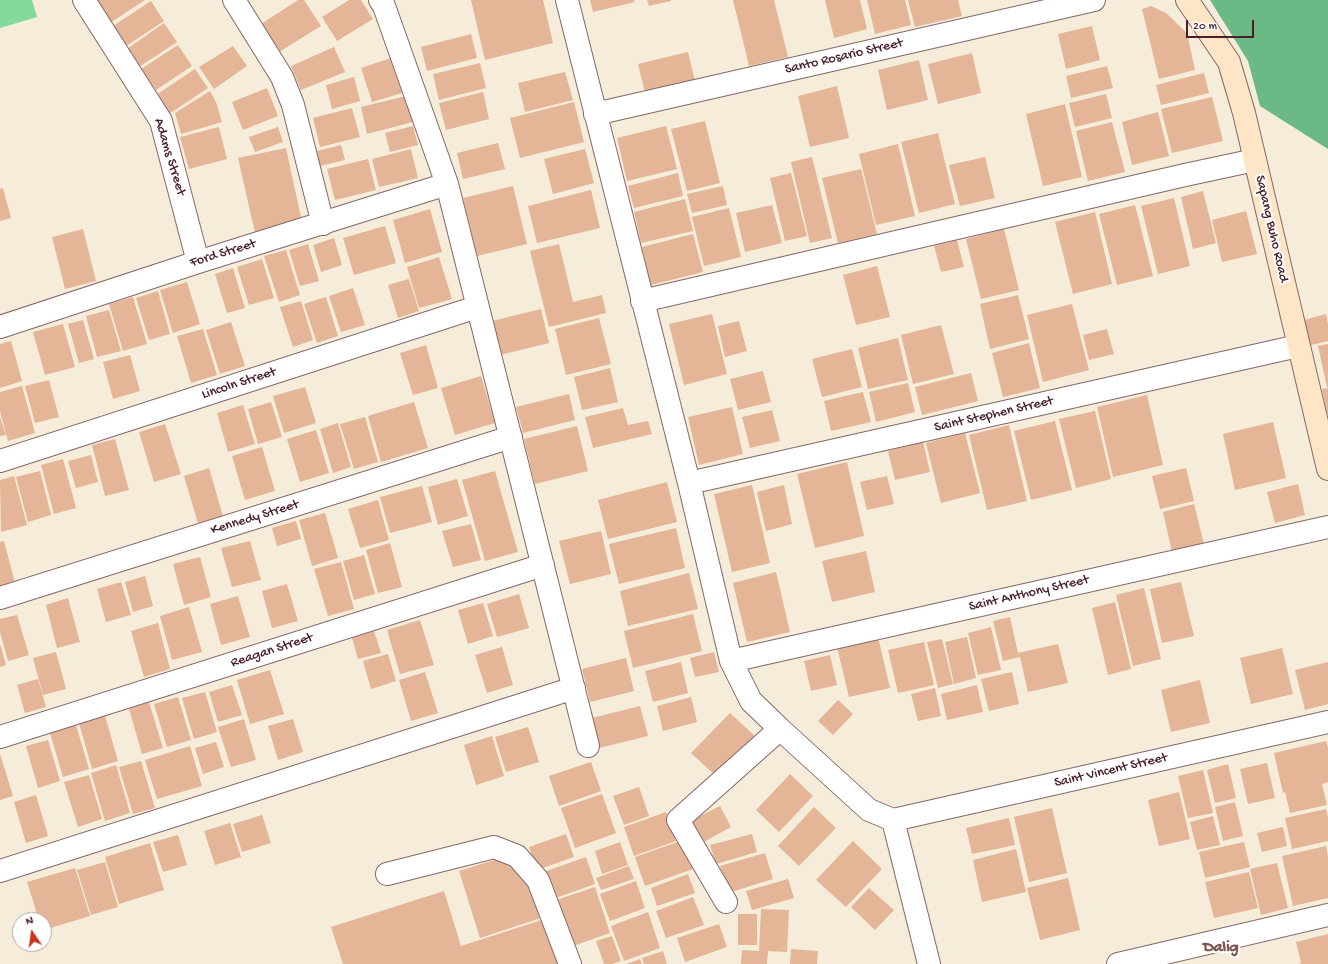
<!DOCTYPE html>
<html>
<head>
<meta charset="utf-8">
<style>
	body { margin:0 }
	#map { position:relative; width:1328px; height:964px; overflow:hidden; background:#f5edda; font-family:"Gochi Hand",sans-serif }
	canvas { display:block }
	.north { position:absolute; left:12px; top:912px; width:40px; height:40px; box-sizing:border-box; background:#fff; border:1px solid #b7a5aa; border-radius:50%; rotate:347deg; font-size:11px; font-weight:700; line-height:16px; text-align:center; color:#4a1f2b }
	.north::after { content:''; display:block; margin:auto; width:14px; height:18px; background:#c8321e; clip-path:polygon(50% 0,100% 100%,50% 72%,0 100%) }
	.scale { position:absolute; left:1186px; top:20px; width:68px; height:18px; box-sizing:border-box; border:2px solid #4a1f2b; border-top:0; padding-left:5px; font-size:12px; line-height:14px; white-space:nowrap; color:#4a1f2b; -webkit-text-stroke:3px #fff; paint-order:stroke }
</style>
</head>
<body>
<div id="map">
<canvas width="1328" height="964"></canvas>
<div class="north">N</div>
<div class="scale">20 m</div>
</div>
<script>
const c = document.querySelector('canvas').getContext('2d');
c.lineJoin = 'round';
function paint(path, color) {
  c.fillStyle = color;
  c.fill(path, 'evenodd');
}
function strokePath(path, color, width, dash) {
  c.strokeStyle = color;
  c.lineWidth = width;
  c.lineCap = dash ? 'butt' : 'round';
  c.setLineDash(dash || []);
  c.stroke(path);
}
function write(font, color, halo, rows, align = 'center') {
  c.font = font + ' "Gochi Hand",sans-serif';
  c.lineWidth = 4;
  c.setLineDash([]);
  c.textBaseline = 'middle';
  c.strokeStyle = halo;
  c.fillStyle = color;
  for (const [text, x, y, turn = 0] of rows) {
    c.save();
    c.translate(x, y);
    c.rotate((+turn || 0) * Math.PI / 180);
    c.textAlign = isNaN(turn) ? turn : align;
    if (halo) c.strokeText(text, 0, 0);
    c.fillText(text, 0, 0);
    c.restore();
  }
}
paint(new Path2D(`
	M0,0H32L37,17L0,28Z`), '#84d99c');
paint(new Path2D(`
	M1210,0H1328V149L1260,106L1248,61Z`), '#6bb984');
paint(new Path2D(`
	M99,0H145L107,25L93,4Z
	M298,0H304L321,26L279,52L261,24Z
	M349,0H361L373,19L337,41L322,17Z
	M471,0H543L553,43L485,60Z
	M590,0H634L635,2L593,12Z
	M647,0H671V1L649,6Z
	M733,0H774L788,57L749,66Z
	M825,0H860L867,29L834,38Z
	M867,0H905L911,25L875,34Z
	M908,0H958L962,16L915,27Z
	M151,1L164,21L123,48L110,28Z
	M1151,6L1166,13L1187,33L1195,70L1159,79L1142,9Z
	M164,23L177,42L139,67L127,49Z
	M1092,26L1100,60L1066,69L1058,34Z
	M471,34L477,58L427,71L421,47Z
	M178,45L192,66L156,90L141,69Z
	M233,46L247,66L214,89L199,67Z
	M334,47L345,72L301,90L291,66Z
	M688,52L696,85L646,97L638,64Z
	M972,53L981,93L938,104L928,64Z
	M391,58L402,93L372,102L361,68Z
	M919,60L928,100L887,110L878,70Z
	M480,63L486,88L439,100L433,74Z
	M1107,66L1113,88L1071,98L1066,76Z
	M195,69L208,88L166,116L153,97Z
	M565,72L573,100L525,112L518,83Z
	M1204,73L1209,93L1161,105L1156,85Z
	M354,77L360,101L332,109L326,85Z
	M837,86L849,138L810,147L798,96Z
	M267,88L278,116L243,130L232,102Z
	M210,91L216,102L222,122L181,134L175,113Z
	M483,92L489,119L446,130L439,103Z
	M1106,94L1112,118L1075,127L1069,103Z
	M406,96L413,122L367,134L361,107Z
	M1212,97L1223,141L1172,153L1161,109Z
	M574,102L584,142L520,158L510,118Z
	M1065,104L1082,177L1043,186L1026,114Z
	M352,108L360,137L320,147L313,118Z
	M1158,112L1169,156L1132,165L1122,122Z
	M705,121L720,183L687,191L671,129Z
	M1112,122L1125,172L1088,181L1076,131Z
	M413,126L418,145L390,152L385,133Z
	M666,126L677,169L627,181L617,138Z
	M219,127L227,159L189,169L180,137Z
	M278,127L283,142L255,152L249,137Z
	M938,133L955,204L919,213L901,142Z
	M498,143L505,169L463,179L457,153Z
	M898,144L915,216L876,225L859,154Z
	M341,145L345,160L316,167L313,152Z
	M286,148L302,222L255,233L238,158Z
	M411,149L418,178L379,187L372,159Z
	M585,149L594,183L553,194L544,159Z
	M812,157L832,238L810,243L791,162Z
	M985,157L995,198L960,206L949,165Z
	M368,159L376,190L335,200L327,169Z
	M861,169L877,234L838,243L822,178Z
	M678,173L683,196L634,208L628,186Z
	M791,173L807,236L785,241L770,178Z
	M513,186L527,244L477,256L463,198Z
	M723,186L727,205L692,213L687,194Z
	M3,188L11,218L0,221V189Z
	M591,190L600,228L537,243L528,206Z
	M1203,191L1216,243L1193,249L1181,197Z
	M1174,198L1190,266L1158,274L1141,206Z
	M685,199L693,231L641,243L634,212Z
	M772,205L782,243L745,252L736,213Z
	M1135,205L1153,276L1117,285L1099,214Z
	M729,208L741,257L704,266L692,217Z
	M430,209L442,252L405,263L393,220Z
	M1246,211L1257,254L1222,262L1212,220Z
	M1095,212L1112,284L1073,294L1055,222Z
	M385,226L396,263L354,275L343,238Z
	M83,229L96,281L65,289L52,237Z
	M1004,229L1019,290L981,299L966,239Z
	M693,234L703,272L651,285L642,247Z
	M334,238L342,265L321,272L313,245Z
	M957,240L964,267L941,272L934,246Z
	M308,244L319,281L300,286L289,250Z
	M559,244L573,302L602,295L606,313L549,327L530,251Z
	M286,250L300,295L279,302L264,256Z
	M439,257L452,299L419,308L407,267Z
	M262,259L274,298L249,305L237,267Z
	M877,266L890,317L856,325L843,275Z
	M233,268L245,308L227,313L215,274Z
	M409,279L419,311L398,318L388,285Z
	M187,282L200,324L173,333L160,290Z
	M353,288L365,325L341,332L329,296Z
	M158,291L170,334L149,340L136,298Z
	M1018,295L1029,339L990,349L980,304Z
	M133,297L147,344L123,351L109,304Z
	M326,297L338,336L317,343L304,304Z
	M301,301L313,340L293,347L280,307Z
	M1072,304L1089,370L1043,382L1027,315Z
	M541,309L549,343L500,355L492,321Z
	M109,310L121,351L97,357L86,316Z
	M712,314L727,374L684,385L669,324Z
	M1326,314L1328,324V341L1311,345L1304,320Z
	M599,318L611,364L566,375L555,329Z
	M83,320L94,359L79,363L68,324Z
	M739,321L747,351L725,357L718,326Z
	M231,322L245,366L220,374L206,330Z
	M63,324L75,367L45,375L33,332Z
	M941,325L954,374L913,384L901,335Z
	M203,329L217,375L191,383L177,336Z
	M1107,329L1114,354L1089,360L1083,335Z
	M898,338L908,380L868,389L858,348Z
	M11,341L22,381L0,388V344Z
	M1029,343L1040,388L1003,397L992,353Z
	M1328,344V387H1327L1318,346Z
	M426,345L438,388L413,395L400,353Z
	M852,349L862,387L822,397L812,359Z
	M130,355L140,391L113,399L103,362Z
	M610,368L618,402L582,410L574,377Z
	M763,371L771,402L738,410L730,379Z
	M971,373L978,401L922,415L915,387Z
	M481,376L495,423L455,435L441,388Z
	M49,380L59,417L35,423L25,386Z
	M908,383L915,412L876,422L869,392Z
	M22,386L35,433L8,441L0,411V392Z
	M305,387L316,423L284,433L273,396Z
	M1328,388V414H1327L1322,389Z
	M863,392L871,422L831,431L824,401Z
	M569,394L575,420L523,433L516,407Z
	M1147,395L1163,465L1113,477L1097,407Z
	M271,402L282,437L258,444L248,409Z
	M414,402L428,448L381,462L368,416Z
	M243,405L255,444L228,452L217,413Z
	M732,407L743,454L699,465L688,417Z
	M623,408L628,425L648,421L652,434L593,448L585,417Z
	M772,410L780,441L750,448L742,417Z
	M1095,411L1111,479L1076,488L1059,419Z
	M0,417L6,435L0,436Z
	M365,417L378,462L354,469L340,424Z
	M1055,421L1072,490L1031,500L1014,431Z
	M1273,422L1286,478L1235,490L1223,434Z
	M338,423L351,467L333,473L320,429Z
	M165,424L181,474L154,482L139,432Z
	M1009,425L1027,501L987,510L969,435Z
	M577,426L588,471L535,484L524,439Z
	M316,430L329,473L300,482L287,439Z
	M965,433L980,493L941,503L926,443Z
	M115,439L129,490L105,496L92,445Z
	M923,442L930,472L895,480L888,451Z
	M262,447L275,491L245,500L232,456Z
	M91,455L98,482L76,488L68,461Z
	M63,459L76,508L54,514L41,465Z
	M847,462L864,536L815,548L797,474Z
	M209,468L223,516L198,523L184,476Z
	M1186,468L1194,501L1160,509L1152,476Z
	M40,471L51,515L28,522L16,477Z
	M495,471L518,552L485,561L462,480Z
	M14,476L27,525L1,532L0,480Z
	M887,476L894,504L867,510L860,482Z
	M457,479L468,516L438,525L428,487Z
	M667,482L677,522L608,539L598,500Z
	M1298,484L1305,515L1275,523L1267,492Z
	M752,485L770,563L732,572L714,494Z
	M784,485L792,524L766,531L757,492Z
	M422,486L432,522L390,533L380,497Z
	M378,500L389,540L360,548L348,509Z
	M1194,504L1204,544L1172,552L1163,512Z
	M325,513L338,558L312,566L299,520Z
	M296,521L301,539L277,546L272,528Z
	M471,524L481,560L453,567L442,531Z
	M676,528L685,568L619,584L609,544Z
	M601,531L611,574L570,584L559,541Z
	M4,541L15,583L0,587V542Z
	M250,541L261,580L232,587L221,548Z
	M390,543L402,587L378,593L366,550Z
	M866,551L875,592L832,602L822,561Z
	M364,555L375,594L354,600L343,561Z
	M200,557L211,597L184,605L173,564Z
	M341,562L354,609L328,616L314,569Z
	M776,572L790,632L747,642L733,583Z
	M689,573L698,609L628,626L620,591Z
	M145,576L153,606L133,612L125,582Z
	M121,582L131,615L106,622L97,589Z
	M1181,582L1194,636L1162,643L1150,589Z
	M287,584L298,621L272,628L262,591Z
	M1144,588L1161,659L1133,666L1116,595Z
	M519,594L529,628L497,637L487,604Z
	M238,596L250,637L221,645L210,604Z
	M68,598L80,642L57,648L46,605Z
	M1115,602L1131,669L1108,675L1092,608Z
	M483,603L493,636L468,644L458,610Z
	M189,607L202,652L172,660L160,616Z
	M693,614L702,651L633,668L624,631Z
	M17,615L29,655L8,661L0,632V619Z
	M1010,617L1018,653L1058,644L1068,683L1028,692L1020,657L1003,661L993,621Z
	M420,620L434,665L400,674L387,630Z
	M158,623L170,669L144,677L131,631Z
	M991,627L1001,670L978,675L968,633Z
	M374,631L381,653L358,659L352,638Z
	M878,637L890,688L849,697L837,647Z
	M967,637L976,678L954,684L945,642Z
	M942,639L953,684L938,688L927,642Z
	M924,642L934,685L898,693L888,650Z
	M0,644L6,665L0,667Z
	M502,647L513,685L487,693L475,655Z
	M1282,648L1293,694L1251,704L1240,658Z
	M56,652L66,689L43,695L33,658Z
	M714,652L719,672L695,677L690,658Z
	M388,654L396,681L371,689L363,661Z
	M830,655L837,685L811,691L804,661Z
	M626,658L634,691L590,702L582,669Z
	M681,662L688,693L653,702L645,671Z
	M1328,662V704L1305,710L1295,670Z
	M270,670L284,714L250,724L237,680Z
	M425,672L438,713L411,721L399,680Z
	M1012,672L1019,704L989,711L981,679Z
	M38,679L46,707L25,713L17,685Z
	M1200,680L1210,723L1171,732L1161,690Z
	M232,685L242,715L218,722L209,692Z
	M977,685L983,712L947,720L941,694Z
	M935,688L941,716L918,721L911,694Z
	M205,692L217,732L194,739L182,698Z
	M178,697L191,740L167,747L154,704Z
	M691,697L697,722L663,731L657,706Z
	M838,700L853,714L833,735L818,721Z
	M149,702L163,748L142,754L129,709Z
	M640,706L648,736L599,748L592,718Z
	M730,713L757,738L718,778L691,753Z
	M105,716L118,761L92,769L79,723Z
	M244,719L256,760L231,767L218,727Z
	M293,719L303,752L278,760L268,726Z
	M76,725L89,769L63,777L50,733Z
	M528,727L539,762L506,772L495,737Z
	M492,736L504,776L476,785L464,745Z
	M48,740L60,781L38,788L26,746Z
	M1326,741L1328,748V782L1322,784L1327,805L1290,813L1285,792L1283,793L1274,753Z
	M216,742L224,767L203,774L195,748Z
	M190,746L202,786L157,799L145,760Z
	M0,754L13,796L0,800Z
	M141,761L155,808L133,814L119,767Z
	M591,762L601,791L559,806L549,776Z
	M1267,763L1275,798L1248,804L1240,769Z
	M1228,764L1236,798L1215,803L1207,770Z
	M116,765L130,813L105,821L91,773Z
	M1203,770L1213,813L1188,818L1178,776Z
	M790,774L813,796L779,832L756,810Z
	M89,775L102,819L78,827L64,782Z
	M639,787L649,816L624,825L613,796Z
	M1179,792L1190,839L1159,846L1148,800Z
	M602,794L616,833L575,848L561,808Z
	M36,795L48,836L26,843L14,802Z
	M1235,802L1243,836L1223,841L1215,807Z
	M720,806L731,827L700,844L688,822Z
	M814,807L836,828L799,866L778,846Z
	M1052,808L1067,873L1029,882L1014,817Z
	M1326,809L1328,817V841L1292,849L1285,818Z
	M666,812L676,841L634,856L624,827Z
	M262,815L271,843L242,852L233,824Z
	M1213,816L1220,845L1197,850L1190,822Z
	M1009,818L1015,845L972,854L966,828Z
	M230,823L241,857L215,865L204,831Z
	M1283,827L1287,846L1262,852L1257,833Z
	M566,834L574,857L537,870L529,847Z
	M752,834L757,852L716,864L710,845Z
	M178,835L187,865L163,872L153,842Z
	M686,839L696,868L645,886L635,857Z
	M853,841L882,869L846,907L816,880Z
	M620,842L628,865L602,874L595,851Z
	M1244,842L1250,867L1205,878L1199,852Z
	M150,843L164,890L119,904L105,857Z
	M1326,846L1328,857V898L1293,906L1282,856Z
	M1016,849L1026,892L982,902L973,860Z
	M765,853L773,879L728,893L720,866Z
	M504,857L532,884L547,916L480,938L459,871Z
	M586,857L595,884L550,900L541,873Z
	M105,862L118,907L91,915L77,870Z
	M1277,863L1288,908L1261,915L1250,869Z
	M629,866L634,879L601,890L596,878Z
	M75,868L90,916L44,930V920H39L27,882Z
	M1249,872L1258,908L1214,918L1205,882Z
	M688,874L695,893L657,906L651,888Z
	M1068,878L1080,930L1040,940L1027,888Z
	M788,879L794,898L752,910L746,891Z
	M636,881L645,908L610,921L600,894Z
	M595,887L610,933L573,946L556,900Z
	M869,888L894,910L875,930L851,907Z
	M444,891L461,946L548,918L563,964H343L331,927Z
	M693,897L704,925L666,938L656,911Z
	M761,909L789,910L787,952L768,951L767,964H741L742,950L759,951Z
	M648,912L660,948L624,961L611,926Z
	M738,914H757V945H738Z
	M719,924L727,947L685,962L677,938Z
	M1328,934V964H1298L1301,963L1296,942Z
	M612,936L621,961L612,964H604L596,941Z
	M791,949L818,951L817,964H790Z
	M663,951L667,964H644L642,958Z
	M640,959L642,964H626Z`), '#e4b596');
const street = new Path2D(`
	M84,0L161,121L198,262
	M234,0L282,77L293,105L323,224
	M380,0L384,6L447,184L588,746
	M567,0L689,483L731,661L751,701L780,729L869,810L893,820
	M595,114L1094,0
	M642,301L1185,175L1255,160
	M0,327L198,262L447,184
	M0,461L477,307
	M689,483L1298,346
	M0,598L511,437
	M731,661L1328,527
	M0,737L543,565
	M893,820L1328,722
	M893,820L929,964
	M0,871L574,688
	M387,874L494,847L517,856L538,880L570,964
	M726,902L678,820L780,729
	M1118,964L1328,915`);
const secondary = new Path2D(`
	M1187,0L1229,62L1244,113L1328,469`);
strokePath(street, '#866768', 24);
strokePath(secondary, '#866768', 24);
strokePath(street, '#fff', 22);
strokePath(secondary, '#fee5c5', 22);
write('14px', '#4a1f2b', '#fff', [
	["Santo Rosario Street",844,57,-13],
	["Adams Street",169,157,73],
	["Sapang Buho Road",1271,229,77],
	["Ford Street",223,254,-17],
	["Lincoln Street",239,384,-18],
	["Saint Stephen Street",994,415,-13],
	["Kennedy Street",255,518,-17],
	["Saint Anthony Street",1029,594,-13],
	["Reagan Street",272,651,-18],
	["Saint Vincent Street",1111,771,-13]
]);
write('bold 16px', '#805450', '#fff', [
	["Dalig",1221,949]
]);
</script>
</body>
</html>
